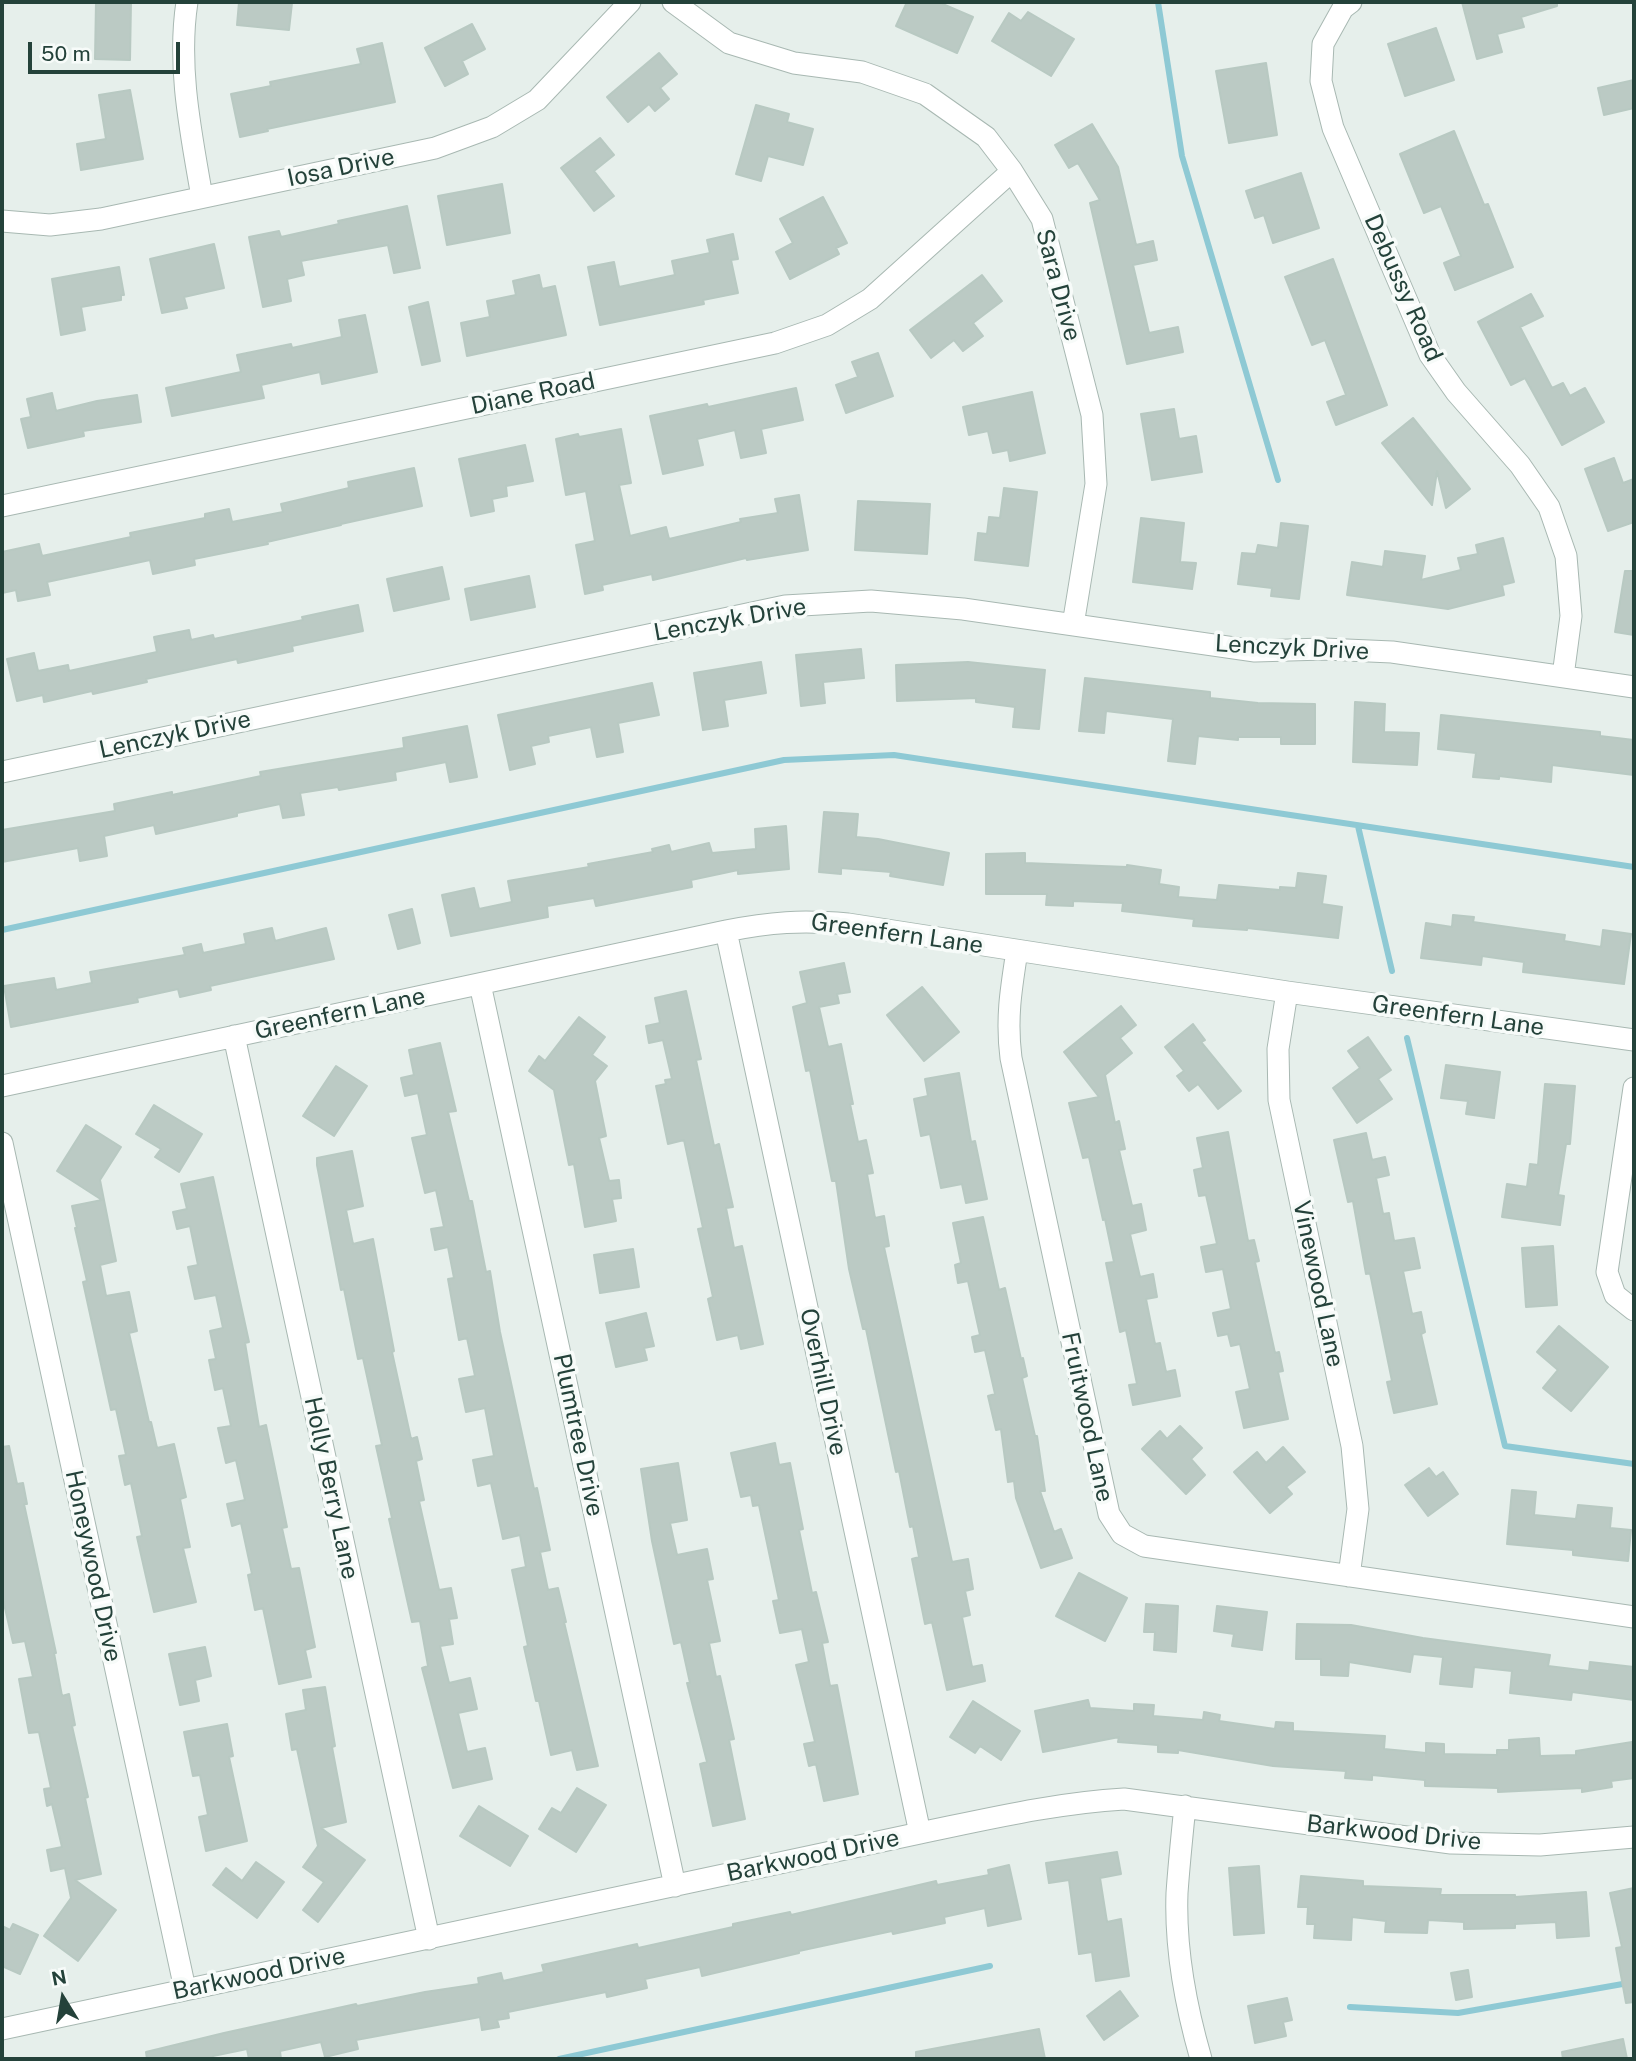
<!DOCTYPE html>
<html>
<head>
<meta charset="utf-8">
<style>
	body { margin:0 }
	#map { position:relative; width:1636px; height:2061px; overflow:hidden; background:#e6efeb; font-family:"Public Sans",sans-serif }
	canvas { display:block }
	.frame { position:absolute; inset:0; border:4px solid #24423a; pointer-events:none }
	.north { position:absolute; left:28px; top:1963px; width:70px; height:70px; -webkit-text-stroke:5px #f7fbf9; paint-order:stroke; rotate:349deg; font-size:19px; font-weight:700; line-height:28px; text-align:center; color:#24423a }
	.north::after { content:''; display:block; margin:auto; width:24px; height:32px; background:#24423a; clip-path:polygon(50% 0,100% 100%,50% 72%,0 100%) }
	.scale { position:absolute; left:28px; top:42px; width:152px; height:32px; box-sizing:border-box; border:4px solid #24423a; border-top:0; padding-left:9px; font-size:21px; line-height:24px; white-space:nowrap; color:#24423a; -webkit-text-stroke:5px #f7fbf9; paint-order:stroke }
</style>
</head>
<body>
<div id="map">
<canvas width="1636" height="2061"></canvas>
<div class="frame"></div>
<div class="north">N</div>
<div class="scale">50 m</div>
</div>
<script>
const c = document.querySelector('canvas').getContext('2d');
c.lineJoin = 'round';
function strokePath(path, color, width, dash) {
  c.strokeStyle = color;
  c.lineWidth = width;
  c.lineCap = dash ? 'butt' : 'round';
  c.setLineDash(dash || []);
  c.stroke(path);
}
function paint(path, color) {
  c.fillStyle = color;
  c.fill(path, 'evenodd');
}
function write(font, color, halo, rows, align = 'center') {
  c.font = font + ' "Public Sans",sans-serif';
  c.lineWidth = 7;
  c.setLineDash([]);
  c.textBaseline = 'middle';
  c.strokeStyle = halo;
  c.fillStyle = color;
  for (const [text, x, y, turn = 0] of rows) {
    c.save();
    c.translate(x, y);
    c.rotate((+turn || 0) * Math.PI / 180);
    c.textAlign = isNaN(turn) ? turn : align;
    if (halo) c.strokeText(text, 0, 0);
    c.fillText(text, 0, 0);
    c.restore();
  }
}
strokePath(new Path2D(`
	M1158,2L1182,156L1278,480
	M1358,826L1392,971
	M2,930L784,760L894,755L1634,867
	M1407,1038L1505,1446L1634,1464
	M1350,2007L1458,2013L1634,1982
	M559,2059L990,1966`), '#8ec9d4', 6);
const building = new Path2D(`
	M96,2H131L130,60L95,59Z
	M239,2L292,3L289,30L237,25Z
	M907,2H938L973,17L957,53L896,26Z
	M1462,2H1557V6L1521,17L1524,27L1497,34L1502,52L1477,59Z
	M1028,12L1074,39L1051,76L992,41L1009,13L1021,21Z
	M472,24L485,49L462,61L468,74L445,86L425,48Z
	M1436,28L1454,80L1405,96L1388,44Z
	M382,43L395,102L267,129L268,131L240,137L231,94L271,86L270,82L361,64L357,49Z
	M659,53L677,74L660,88L669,99L655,111L649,104L628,122L607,97Z
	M1266,63L1277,135L1229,143L1216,71Z
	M1634,80V108L1604,115L1598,88Z
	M130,90L143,159L81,170L77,144L106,139L99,95Z
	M756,105L789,114L787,122L813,129L803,165L768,156L761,181L736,174Z
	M1092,124L1118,167L1136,245L1153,241L1157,260L1133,265L1149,333L1178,327L1183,352L1127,364L1090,203L1100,200L1078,163L1069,168L1055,145Z
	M1454,131L1484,205L1488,204L1513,267L1455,290L1444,263L1461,256L1441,206L1424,213L1400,154Z
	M600,138L614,155L594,171L614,196L594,211L561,168Z
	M1301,173L1319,228L1273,243L1264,215L1255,218L1246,191Z
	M502,184L510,233L447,245L438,196Z
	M823,197L847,243L836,248L839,254L790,279L776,252L793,243L780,219Z
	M407,206L420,268L394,273L388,245L301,261L304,275L287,279L291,301L263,307L249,237L279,231L281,237L339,224L338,221Z
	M733,234L738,259L731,260L738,293L703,300L704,304L600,325L588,267L614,262L619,287L675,275L672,261L710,253L707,240Z
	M214,244L224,288L184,297L187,308L162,313L150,259Z
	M1333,259L1387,405L1336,425L1327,402L1346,395L1325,340L1312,345L1285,277Z
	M119,267L124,295H121V300L81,307L85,330L61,335L52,279Z
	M539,275L542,289L555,286L566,335L467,356L461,323L490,317L487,301L516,295L513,281Z
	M982,275L1002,301L973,323L983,336L963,351L954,340L931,358L910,330Z
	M1531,294L1543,316L1520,327L1552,388L1563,383L1570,396L1585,388L1604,422L1562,445L1525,378L1511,385L1478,322Z
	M428,302L440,361L422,365L409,307Z
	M365,315L377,372L322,384L320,372L261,385L264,398L172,416L166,388L241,372L237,355L291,344L292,348L342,337L339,320Z
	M878,353L893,396L846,413L836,385L858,377L852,362Z
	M796,388L803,420L761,429L766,453L741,458L735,430L697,439L703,465L663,474L650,416L707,404L708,407Z
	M1032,392L1045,453L1010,461L1008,450L993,453L988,431L969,435L963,407Z
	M52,393L56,411L97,401L137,395L141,422L83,431L84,436L28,448L21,419L31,417L27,399Z
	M1174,409L1179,439L1196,436L1202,472L1152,480L1141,414Z
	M1413,418L1470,489L1446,508L1437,471L1432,505L1382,443Z
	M621,429L631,483L619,485L630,536L666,527L669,539L741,522L740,519L778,513L775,499L799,495L808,550L747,560L746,558L653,580L652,574L602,585L603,590L585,594L576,545L595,541L586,491L566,495L556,439L578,434L579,437Z
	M525,445L533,481L506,486L507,496L492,499L494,511L471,516L459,459Z
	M1614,458L1623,483L1634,479V522L1608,531L1585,469Z
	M414,468L422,506L341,524V525L267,542L268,544L194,559L195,565L153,574L150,560L47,582L50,595L18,601L16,590L2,593V552L39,544L42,556L131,537L130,533L205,518V514L229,509L232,522L283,512L281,504L349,488L348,482Z
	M1004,488L1037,492L1028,566L975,560L978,533L987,534L989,517L1000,518Z
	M858,501L930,504L927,554L855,550Z
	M1141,518L1184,523L1180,562L1196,563L1192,589L1133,582Z
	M1281,523L1308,526L1299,599L1271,596L1272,588L1238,584L1242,553L1256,554L1258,545L1278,548Z
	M1503,538L1514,582L1502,585L1504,595L1448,609L1347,595L1352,562L1383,567L1385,551L1425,556L1421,580L1461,570L1458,558L1478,554L1476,545Z
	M442,567L449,599L394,611L387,579Z
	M1625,571H1634V635L1615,632Z
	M529,576L535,607L471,620L465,589Z
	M358,605L363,631L292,646L293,651L238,663L237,659L146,679L147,682L93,694L92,691L44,702L43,695L17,701L7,659L34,653L38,671L68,665L69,671L157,652L154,637L189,630L191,640L213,635L214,639L303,620L302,617Z
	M861,649L864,678L823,682L825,703L801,706L796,655Z
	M761,662L766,693L724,700L728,726L703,730L694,673Z
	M968,662L1045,670L1039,729L1013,727L1015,707L976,702V698L897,701L896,665Z
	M1085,678L1210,692V698L1258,703L1315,704V744H1281V737H1238V740L1198,736L1195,764L1168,761L1173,719L1106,711L1104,733L1079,731Z
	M652,683L659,715L618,723L623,752L597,757L591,727L548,736L549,742L531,746L535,764L510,770L498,715Z
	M1355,702L1385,704L1384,732L1419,733L1417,765L1353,762Z
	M1441,715L1600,732V736L1634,740V775L1552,765L1551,782L1499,776V779L1473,777L1476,753L1438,749Z
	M467,726L477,777L450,782L446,762L395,772L396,780L339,790L338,787L300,793L304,815L283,818L280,804L237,813V816L156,834L154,825L104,836L107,856L80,861L78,848L2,862V830L115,811L114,804L172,792V795L261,776L260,772L404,748L403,738Z
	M824,812L858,814L856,837L878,839L949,853L943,885L890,876L891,872L841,868V874L819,872Z
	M786,826L789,869L738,874V870L691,880L692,887L596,906L594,898L547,906L548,917L451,936L442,895L474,888L479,909L512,902L508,881L589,867L588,864L653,852L652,849L669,845L671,852L709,843L712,853L756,849L755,829Z
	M1025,853V863L1127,867V865L1161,870L1159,884L1179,887L1178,897L1217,900L1219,885L1280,890V887L1296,888L1298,873L1326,876L1322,904L1342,907L1338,938L1247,928V930L1193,926L1194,919L1122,911L1123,903L1073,901V906L1046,905L1047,894H986V854Z
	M412,909L420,943L398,949L389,915Z
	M1453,915L1474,917L1473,922L1565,935L1564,941L1601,947L1603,930L1631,934L1624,984L1523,972L1524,962L1482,956L1481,965L1421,958L1426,923L1452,927Z
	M272,928L275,941L326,928L334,959L210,986L211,990L180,997L178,989L137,998L138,1002L11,1027L4,986L54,978L56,990L92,983L90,972L185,955L183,948L201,944L203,953L246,944L244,934Z
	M844,963L850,992L837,994L839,1003L819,1007L828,1047L841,1044L853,1104H850L858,1142L866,1140L873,1173L867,1174L875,1218L884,1216L889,1246L884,1247L952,1562L968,1559L973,1589L965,1591L970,1615L962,1617L972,1667L982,1665L985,1681L947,1690L932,1622L925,1624L912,1559L919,1557L913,1526L910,1527L899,1471L896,1472L866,1329H863L849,1269L836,1181H832L810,1070L806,1071L793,1007L807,1003L800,972Z
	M922,987L959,1032L924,1061L887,1015Z
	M686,991L701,1059L696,1060L714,1146L719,1144L733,1207L726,1208L734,1248L742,1246L763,1344L741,1349L738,1335L717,1340L708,1299L713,1297L698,1229L703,1228L684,1140L668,1144L656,1086L666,1084L665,1080L672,1079L663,1040L649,1043L646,1026L660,1023L655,998Z
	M1121,1006L1136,1025L1120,1038L1132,1053L1105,1075L1115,1123L1119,1121L1125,1149L1119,1150L1132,1206L1141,1204L1146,1230L1130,1234L1140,1277L1153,1274L1157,1297L1146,1299L1155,1344L1160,1343L1166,1372L1175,1370L1180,1396L1133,1405L1129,1385L1137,1384L1126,1330L1120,1332L1106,1263L1114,1262L1105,1219L1103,1220L1089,1157L1083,1158L1069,1103L1099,1097L1064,1052Z
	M579,1017L605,1037L592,1055L607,1066L595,1081L606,1136L599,1138L609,1181L619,1180L621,1198L612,1199L616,1221L585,1227L574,1164L569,1165L554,1090L529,1071L539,1056L545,1061Z
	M1193,1024L1205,1040L1201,1042L1241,1091L1218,1109L1198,1084L1189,1091L1177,1076L1184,1071L1165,1047Z
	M1368,1037L1391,1070L1378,1079L1392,1099L1357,1123L1333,1088L1360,1068L1348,1051Z
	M440,1043L456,1111L448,1112L469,1201H472L486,1272L490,1271L500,1332L534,1489L537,1488L550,1550L540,1552L548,1590L558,1588L566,1622H564L598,1766L577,1770L572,1750L551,1755L539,1701H536L524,1647L528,1646L512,1570L526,1567L520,1535L503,1539L491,1483L478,1486L473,1460L494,1456L485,1408L466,1412L459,1379L475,1376L467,1338L459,1340L448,1279L454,1278L448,1247L435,1250L431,1229L444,1227L436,1190L425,1193L412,1138L427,1135L418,1093L405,1096L401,1078L414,1075L409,1050Z
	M1446,1065L1500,1072L1494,1118L1466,1114L1468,1101L1441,1098Z
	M336,1066L367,1086L334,1136L303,1116Z
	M959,1073L971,1142L975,1141L987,1199L966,1203L962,1184L941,1188L930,1134L921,1136L914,1099L928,1096L925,1079Z
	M1545,1084L1575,1086L1570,1144H1566L1558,1195L1564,1196L1560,1225L1502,1217L1507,1184L1527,1187L1530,1164L1538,1165Z
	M154,1105L202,1134L179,1172L155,1157L161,1149L136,1134Z
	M86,1125L121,1147L100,1180L116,1261L100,1265L106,1296L129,1292L137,1331L129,1333L149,1422H151L157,1448L174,1444L186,1497L180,1499L190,1547L183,1548L196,1602L154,1612L137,1537L142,1536L131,1483L125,1485L119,1456L126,1455L116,1409L111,1410L83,1282L87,1281L75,1228H77L72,1206L102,1200L57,1171Z
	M1228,1132L1248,1241L1254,1240L1259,1261L1255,1262L1275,1353L1279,1352L1283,1371L1278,1372L1288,1419L1244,1428L1236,1392L1250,1389L1240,1344L1231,1346L1228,1334L1218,1336L1213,1313L1231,1309L1223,1269L1206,1272L1201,1247L1217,1244L1206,1195L1199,1196L1194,1170L1203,1168L1197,1138Z
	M1366,1133L1372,1160L1385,1157L1389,1175L1376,1178L1383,1214L1389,1213L1394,1241L1414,1238L1420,1268L1403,1271L1412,1314L1421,1312L1425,1332L1421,1334L1437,1404L1394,1413L1387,1382L1392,1381L1370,1273L1366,1274L1353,1201L1348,1202L1334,1140Z
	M352,1151L363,1206L346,1210L353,1244L373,1239L394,1351L392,1352L411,1439L417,1437L422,1459L416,1461L424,1500L419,1501L439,1590L451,1588L457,1618L449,1619L453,1644L440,1646L449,1683L470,1678L477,1709L458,1713L467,1752L485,1748L492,1779L453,1788L422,1668L428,1666L420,1621L412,1622L389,1519L392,1518L376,1446L382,1445L363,1358L358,1359L344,1289L341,1290L317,1165V1158Z
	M213,1177L249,1342L245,1343L259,1427L266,1425L287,1527L282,1528L291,1569L299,1568L315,1647L305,1650L311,1677L279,1684L263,1608L255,1610L248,1575L252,1574L241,1523L232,1526L227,1504L245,1500L236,1460L226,1463L218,1428L231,1426L223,1388L215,1390L209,1360L216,1359L210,1331L223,1328L216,1295L195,1299L188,1267L198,1265L190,1226L177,1229L173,1212L187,1209L181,1184Z
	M983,1217L999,1290L1005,1288L1021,1359L1023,1358L1027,1376L1022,1378L1035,1436H1037L1045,1491H1040L1054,1532L1061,1529L1072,1558L1041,1568L1016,1498L1014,1481L1008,1482L1001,1429L996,1430L988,1396L995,1394L985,1350L975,1352L972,1337L980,1335L968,1281L958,1283L955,1265L961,1263L953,1223Z
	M1553,1246L1557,1305L1526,1307L1522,1248Z
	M633,1249L639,1287L600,1293L594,1255Z
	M646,1313L654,1346L644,1348L647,1360L616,1367L606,1323Z
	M1559,1326L1608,1367L1571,1411L1543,1388L1558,1370L1537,1352Z
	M1180,1426L1202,1448L1191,1459L1205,1475L1186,1494L1142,1449L1160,1431L1167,1439Z
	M775,1443L779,1465L790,1463L803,1529L799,1530L812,1593L816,1592L828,1642L822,1643L830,1686L837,1685L858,1794L824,1801L816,1764L809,1766L804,1744L815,1742L796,1665L809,1662L802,1629L780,1633L773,1601L779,1600L759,1505L753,1506L751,1495L741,1497L731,1453Z
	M9,1446L17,1484L23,1483L27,1504H24L56,1653H54L62,1696L69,1694L75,1725L72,1726L88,1797L85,1798L101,1874L75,1880L116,1910L78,1961L44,1936L71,1898L65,1868L51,1871L47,1850L62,1847L52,1804L47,1806L44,1789L51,1788L39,1732L29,1733L19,1679L33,1677L25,1641L13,1643L2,1595V1447Z
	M1283,1447L1305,1472L1286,1487L1292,1494L1270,1513L1234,1472L1257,1452L1266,1463Z
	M678,1463L687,1520L670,1523L677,1555L707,1549L713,1579L707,1580L720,1641L709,1643L716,1677L720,1676L734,1739L729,1740L745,1819L713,1826L700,1764L707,1762L687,1683H690L681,1642L674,1644L661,1583L652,1541L641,1469Z
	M1429,1468L1436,1477L1443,1472L1458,1494L1428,1516L1405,1485Z
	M1512,1490L1536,1492L1534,1515L1576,1519L1578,1505L1612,1508L1610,1528L1631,1530L1628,1561L1573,1555V1550L1507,1544Z
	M1079,1573L1127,1598L1105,1641L1056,1616Z
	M1146,1604L1178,1606L1176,1652L1154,1650L1155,1632H1144Z
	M1217,1606L1267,1612L1262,1650L1232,1646L1234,1634L1214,1631Z
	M1297,1624L1351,1625L1423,1638L1550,1655L1548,1666L1589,1671L1590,1662L1634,1667V1700L1572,1692L1571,1700L1510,1693L1512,1671L1474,1667L1472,1687L1440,1684L1443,1657L1413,1654L1410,1672L1349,1662L1348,1676L1321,1675V1659H1296Z
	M205,1647L211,1676L195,1680L199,1701L180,1705L169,1654Z
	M325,1687L335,1746L332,1747L346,1822L321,1828L365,1860L318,1922L303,1910L324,1882L303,1867L318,1846L297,1749L292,1750L286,1714L306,1710L303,1690Z
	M1088,1700L1090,1708L1134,1711V1704L1154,1705L1153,1716L1203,1720L1204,1712L1220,1715L1219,1721L1275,1729L1276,1722L1293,1723V1731L1385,1736L1384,1749L1426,1753V1743L1444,1744V1754L1497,1755V1750H1509V1740L1539,1738L1540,1756L1576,1755V1751L1632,1742L1634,1778L1611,1781L1612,1787L1582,1792V1788L1498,1792V1788L1425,1786V1780L1372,1775V1780L1345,1778L1346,1771L1273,1766L1178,1750V1753L1158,1752V1745L1118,1742L1119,1737L1043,1752L1035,1711Z
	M973,1701L1020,1731L1001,1760L980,1746L975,1753L950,1737Z
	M227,1724L233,1756L229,1757L247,1841L206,1851L199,1817L208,1815L200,1775L193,1776L184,1732Z
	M577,1788L606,1805L576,1852L539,1829L552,1808L561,1813Z
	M479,1806L528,1836L510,1866L460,1836Z
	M1117,1852L1121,1874L1100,1878L1107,1922L1121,1919L1129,1976L1096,1981L1092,1952L1079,1954L1069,1880L1049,1883L1046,1863Z
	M256,1862L284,1882L257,1918L213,1885L226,1868L242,1881Z
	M1009,1865L1021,1919L988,1926L985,1908L944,1917L945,1923L893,1934L892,1931L799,1951V1953L702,1976L700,1967L645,1979L647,1988L607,1997L606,1992L508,2012L509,2018L497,2020L499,2027L482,2030L480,2017L356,2040L358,2049L325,2057L321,2042L280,2051L281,2059H249L247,2049L213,2056L214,2059H147L146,2052L224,2033L356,2004L357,2006L425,1992L479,1984L478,1978L501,1973L503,1981L544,1972L542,1965L637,1944L638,1948L733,1927V1924L790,1912L791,1915L936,1881L937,1885L989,1875L988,1870Z
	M1259,1866L1264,1933L1234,1935L1229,1868Z
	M1301,1876L1363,1881V1886L1441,1889L1440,1895H1515V1897L1586,1892L1589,1936L1557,1938L1556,1922L1515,1924V1928L1464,1929V1922L1428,1920L1427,1933L1385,1932L1386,1921L1352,1917L1351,1940L1314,1938L1315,1924H1307L1308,1907H1298Z
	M1634,1888V2002L1626,2003L1616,1948L1622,1947L1610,1893Z
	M13,1924L38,1935L20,1974L2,1966V1926L10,1930Z
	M1468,1970L1472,1997L1456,2000L1451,1973Z
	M1120,1991L1138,2016L1104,2040L1087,2016Z
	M1287,1998L1292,2020L1283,2022L1286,2036L1255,2043L1248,2006Z
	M1039,2029L1045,2059H916V2052Z
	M1623,2039L1627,2059H1563L1562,2052Z`);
paint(building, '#bbcac4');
strokePath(building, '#b8c9c2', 2);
const minor = new Path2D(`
	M187,2C177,67 191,133 202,197
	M673,2L729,43L794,63L862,72L925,94L986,137L1012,171L1042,219L1092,415L1096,484L1073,625
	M1351,2L1343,8L1323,44L1321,81L1333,128L1430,355L1456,392L1520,465L1549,507L1566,556L1571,616L1563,676
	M2,221L50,225L101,219L435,148L492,127L537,100L630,2
	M2,506L775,343L827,325L870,299L1012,171
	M2,772L785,606L871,601L963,609L1255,651L1324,649L1392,652L1634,687
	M726,931L920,1833
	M1017,951C1011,989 1006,1019 1011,1058L1109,1514L1122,1534L1144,1546L1634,1617
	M480,984L675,1886
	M1287,992L1278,1049L1279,1100L1352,1446L1358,1509L1349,1576
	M234,1036L429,1939
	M2,1086L726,931C771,922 801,920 848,924L1287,992L1634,1040
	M1634,1088L1607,1272L1615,1295L1634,1310
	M2,1143L185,1989
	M1185,1806C1182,1835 1179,1864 1177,1893C1175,1948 1186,2007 1201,2059
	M2,2029L920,1833C988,1819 1055,1803 1124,1799L1451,1843L1540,1845L1634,1837`);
strokePath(minor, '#a8b8b2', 23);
strokePath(minor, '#fff', 21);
write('24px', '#24423a', '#f7fbf9', [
	["Iosa Drive",341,168,-12],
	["Sara Drive",1058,285,75],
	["Debussy Road",1403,288,66],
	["Diane Road",533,394,-12],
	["Lenczyk Drive",730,620,-10],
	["Lenczyk Drive",1292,648,3],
	["Lenczyk Drive",175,735,-12],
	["Greenfern Lane",897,934,8],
	["Greenfern Lane",340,1014,-12],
	["Greenfern Lane",1458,1016,8],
	["Vinewood Lane",1318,1284,78],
	["Overhill Drive",823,1382,78],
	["Fruitwood Lane",1087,1417,78],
	["Plumtree Drive",578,1435,78],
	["Holly Berry Lane",331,1488,78],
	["Honeywood Drive",93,1566,78],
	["Barkwood Drive",1394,1833,6],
	["Barkwood Drive",813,1856,-12],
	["Barkwood Drive",259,1974,-12]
]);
</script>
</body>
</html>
